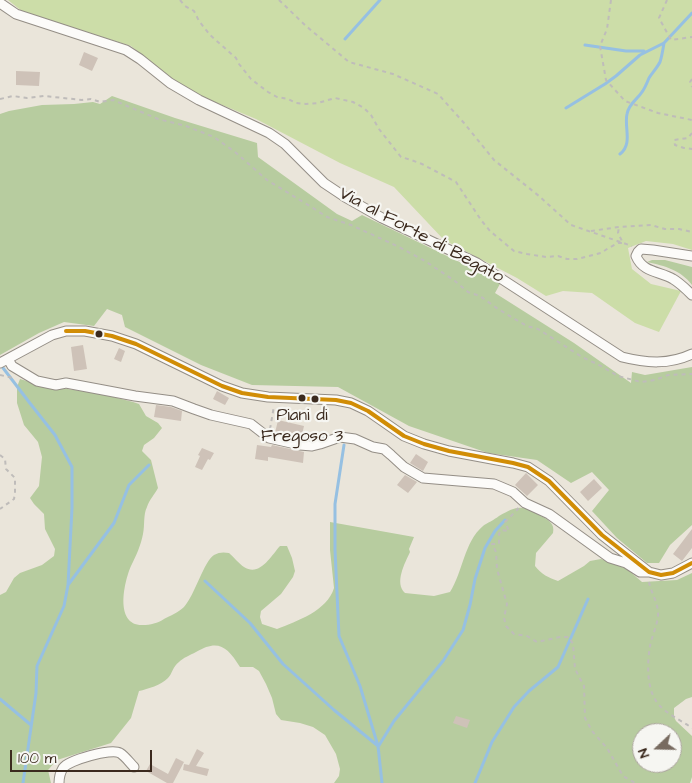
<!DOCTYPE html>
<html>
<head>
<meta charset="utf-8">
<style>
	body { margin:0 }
	#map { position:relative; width:692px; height:783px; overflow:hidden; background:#eae5da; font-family:"Architects Daughter",sans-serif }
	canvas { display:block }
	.north { position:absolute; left:632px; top:723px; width:50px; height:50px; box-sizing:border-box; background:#f6f6f2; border:1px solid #aba49d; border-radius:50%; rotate:249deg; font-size:14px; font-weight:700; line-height:20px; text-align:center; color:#3b2a1e }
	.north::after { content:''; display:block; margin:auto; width:18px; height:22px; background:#786b60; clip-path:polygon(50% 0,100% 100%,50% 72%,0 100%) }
	.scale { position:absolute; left:10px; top:750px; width:142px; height:22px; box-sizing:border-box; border:2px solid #3b2a1e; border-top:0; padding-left:6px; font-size:15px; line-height:18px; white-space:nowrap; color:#3b2a1e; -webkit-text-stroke:4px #f6f6f2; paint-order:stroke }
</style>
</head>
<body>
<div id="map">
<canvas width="692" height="783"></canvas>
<div class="north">N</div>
<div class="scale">100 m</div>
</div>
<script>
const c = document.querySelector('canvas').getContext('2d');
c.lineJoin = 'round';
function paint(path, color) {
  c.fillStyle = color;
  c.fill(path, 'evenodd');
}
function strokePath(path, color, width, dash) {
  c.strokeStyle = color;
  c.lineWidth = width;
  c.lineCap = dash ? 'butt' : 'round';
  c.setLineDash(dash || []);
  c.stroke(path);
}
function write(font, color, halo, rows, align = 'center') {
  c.font = font + ' "Architects Daughter",sans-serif';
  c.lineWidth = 4.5;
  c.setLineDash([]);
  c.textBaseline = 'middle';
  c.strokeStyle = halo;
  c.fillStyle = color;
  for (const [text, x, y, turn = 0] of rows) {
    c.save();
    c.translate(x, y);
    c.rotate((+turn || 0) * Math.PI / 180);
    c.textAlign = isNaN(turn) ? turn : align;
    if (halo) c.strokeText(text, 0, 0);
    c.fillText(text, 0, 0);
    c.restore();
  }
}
paint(new Path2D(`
	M8,0H692V250L673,244L646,241L628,248L632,269L651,284L681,291L659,332L635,323L592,293L563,291L546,296L517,278L444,240L394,187L340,163L256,119L203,97L165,74L131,46L23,12Z`), '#ccdda8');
paint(new Path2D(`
	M112,96L175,118L257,143L258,157L337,214L352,221L362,215L501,282L495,293L574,343L631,383L632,372L645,375L692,367V525L670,545L659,563H647L617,538L592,511L609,490L592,472L571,483L537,460L488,453L409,426L338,387L252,385L201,365L125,327L122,315L107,309L94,326L64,322L39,333L0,355V114L9,111L42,105L74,104L93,102L100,104Z
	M652,260H665L692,267V285C681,270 665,266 647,262Z
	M20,379L40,385L102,394L133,402L139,404L146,416L158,423L162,428L154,438L144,445L142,451L151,460L158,488C155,494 149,500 147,507C143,515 145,525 143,534C141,545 136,556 131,566C124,582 114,626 143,625C150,625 158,623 164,619C170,616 179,612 184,607C195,595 204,561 214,555C219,552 224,552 229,553C234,557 239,564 244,567C260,577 271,556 280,546H287L292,558L295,571L293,577L281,594L261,611L260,617L262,624L277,629C297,621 327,611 334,588L330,550V522L414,537L409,549L410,552C405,563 394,583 405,593L434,596L450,592C463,572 464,542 483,526C487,523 494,520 499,516C518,505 522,505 541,516C549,520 555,524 553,533L536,553L535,566C541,574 549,578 558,581L584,566L590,561L601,559L627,569L642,582L677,580L692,573V697L686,699L674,708V717L676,721L692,736V777L690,783H334L339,776L340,769L336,754L325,735L313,727L300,723L281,720L276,714L272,698L266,684L259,671L253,667H240C227,646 218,639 196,652C190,655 183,658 179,662C173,666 172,674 168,678C161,685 148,689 139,691L131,718L111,743L57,760L48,770L51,783H0V595L6,592L14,578L20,573L42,565L54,556L55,549L45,529L44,514L34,504L30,498L39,486L42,457L38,442L24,425L17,403V387ZM642,733H672V763H642Z`), '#b7cc9f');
strokePath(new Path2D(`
	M345,39L380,0
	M585,45L626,51H644
	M566,108L605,84L616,76L640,55L664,43L692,13
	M620,154C633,144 624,127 627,114C629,103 637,100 642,92C645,88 647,83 649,78C652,73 657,68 660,62C662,56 663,49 664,43
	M0,364L29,402L55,435L72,467V508L68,585L64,606L37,666L36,693L23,783
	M344,445L335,504V550L339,636L360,686L378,746L382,783
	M205,581L250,623L283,664L334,710L378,746
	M68,585L114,523L129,485L149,465
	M0,699L31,725
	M378,747L394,721L443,661L463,630L470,605L475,579L485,548L495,531L505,520
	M475,783L492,742L514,707L529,691L558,667L588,599`), '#96c0e2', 3);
paint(new Path2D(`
	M84,52L98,58L92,71L79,65Z
	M16,71L40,72L39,86L16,85Z
	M83,345L87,369L74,371L71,347Z
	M119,348L125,351L121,362L114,359Z
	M217,391L229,398L225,405L213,399Z
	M156,405L171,407L182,411L181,421L154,417Z
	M278,420L304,426L301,439L275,433Z
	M257,445L271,447L272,445L304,452L303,463L268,457V461L255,459Z
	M202,448L214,453L210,460L208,459L202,470L195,467L200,456L198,455Z
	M416,454L428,462L423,471L410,463Z
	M526,473L538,485L527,496L515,485Z
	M405,475L417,482L408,493L397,485Z
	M594,479L602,488L588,501L580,492Z
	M692,529V548L682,561L673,554Z
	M456,716L470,720L467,728L453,723Z
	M197,749L204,753L196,766L209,769L207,776L183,770L184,764L189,765Z
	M176,758L184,762L173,783H167L146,771L150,764L168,774Z`), '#cec2b8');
const street = new Path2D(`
	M0,3L16,14L126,50L140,59L170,83L199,100L269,133L285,144L324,183L345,197L382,218L477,263L622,357C646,363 669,365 692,354
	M692,256L653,250L641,249L638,252L636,256C643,273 660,271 673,279C680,283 686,289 692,295
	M8,359L12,366L37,381L56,385L66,383L135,396L173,401L194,409L211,415L251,424L269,438L300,445L312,446L320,444L340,437L355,439L373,447L384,449L391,455L404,467L423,478L494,484L513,492L525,503L549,514L610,558L626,563L640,572H649
	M0,363L52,335L66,331H85L112,336L136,344L222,386L242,393L268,397L336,400L351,403L368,411L404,436L424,444L449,451L513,463L528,467L549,481L602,535L649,572L661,575L673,573L692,563
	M59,783C59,777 60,773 63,768C69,760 111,748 120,753C125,756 130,763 134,767`);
strokePath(street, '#948e86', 11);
strokePath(new Path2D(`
	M180,0L185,6L194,11L199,21L210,35L236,58L239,64L251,79L268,92L277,97L288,99L296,103L306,104L318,103L335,98L353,102L364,108L371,115L379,129L401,157L411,160L422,164L456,182L481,220L490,231L514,251L527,254L546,257L558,256L567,259H577L601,253L607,249L618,243H623L618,233L619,227
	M279,0L306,26L349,62L393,74L438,94L464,123L494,160L539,196L571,225L632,246
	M611,0L607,29L600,46L606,80L625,101L658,113L692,120
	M667,0L659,18L671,40L692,37
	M692,79L690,82L692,87
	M0,99L13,96L27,98L44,96L82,100L91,99L100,102L113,100L158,119L186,126L214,137L235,152L267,180L313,208L327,217L351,225L397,246L425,261L455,281L468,292L480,296L498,309L513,318L527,326L538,329L582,357L599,365L618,376L641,382L655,380L668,375L692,374
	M692,133L688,138L674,140L675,145L684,148L692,149
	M591,231L619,227L651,225L665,229H679L692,232
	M0,375L13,378
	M270,429L274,406
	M0,455L5,459L6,469L15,478V493L14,499L0,509
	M517,508L518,509L505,522L509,531L501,530L499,534V544H492L496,552L497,569L507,604L504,618L506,626L514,634L527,636L537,642L560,637H569L573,644L575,669L584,686L585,718L592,731L607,748L623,776L635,783
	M649,582C651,593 659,604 658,616C657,626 652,636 650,646C647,664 646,692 660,706C669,715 682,721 692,728`), '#bfbcba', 2, [4, 4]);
strokePath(street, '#fcfbf9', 9);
strokePath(new Path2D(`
	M66,331H85L112,336L136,344L222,386L242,393L268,397L336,400L351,403L368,411L404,436L424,444L449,451L513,463L528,467L549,481L602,535L649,572L661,575L673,573L692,563`), '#d18d06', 4);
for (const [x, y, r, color] of [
	[99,334,4.5,"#3b2a1e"],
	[302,398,4.5,"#3b2a1e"],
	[315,399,4.5,"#3b2a1e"]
]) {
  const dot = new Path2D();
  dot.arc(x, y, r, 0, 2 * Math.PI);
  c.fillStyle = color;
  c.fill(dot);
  strokePath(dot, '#f6f6f2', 2);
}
write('17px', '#3b2a1e', '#f6f6f2', [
	["Piani di",302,416],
	["Fregoso 3",302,437]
]);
write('18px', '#3b2a1e', '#f6f6f2', [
	["Via al Forte di Begato",421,236,28]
]);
</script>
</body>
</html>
